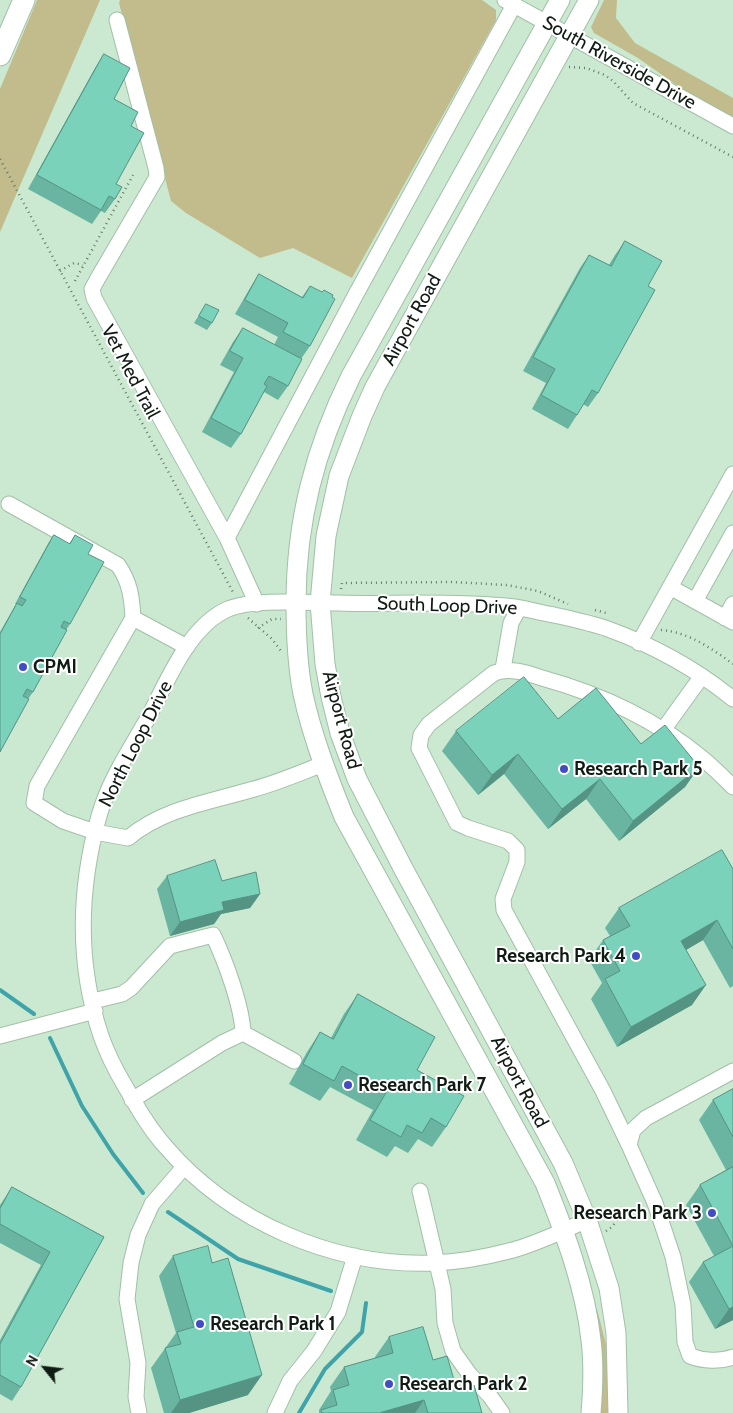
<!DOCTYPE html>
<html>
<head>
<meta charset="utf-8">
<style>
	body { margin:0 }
	#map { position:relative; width:733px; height:1413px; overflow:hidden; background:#cbe9d0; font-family:Cabin,sans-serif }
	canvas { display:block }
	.north { position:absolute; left:20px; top:1343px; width:50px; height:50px; -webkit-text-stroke:4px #fff; paint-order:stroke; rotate:299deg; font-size:14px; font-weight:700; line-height:20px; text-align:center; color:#101b13 }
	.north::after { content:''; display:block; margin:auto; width:18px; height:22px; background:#101b13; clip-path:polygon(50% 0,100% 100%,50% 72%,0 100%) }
</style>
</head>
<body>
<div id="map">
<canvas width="733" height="1413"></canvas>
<div class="north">N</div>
</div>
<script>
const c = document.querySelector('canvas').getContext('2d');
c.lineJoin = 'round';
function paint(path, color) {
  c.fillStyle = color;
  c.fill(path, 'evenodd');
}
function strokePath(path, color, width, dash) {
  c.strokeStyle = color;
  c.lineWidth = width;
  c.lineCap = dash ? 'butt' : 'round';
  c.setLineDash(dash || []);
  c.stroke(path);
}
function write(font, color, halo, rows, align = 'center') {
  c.font = font + ' Cabin,sans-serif';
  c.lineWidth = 4;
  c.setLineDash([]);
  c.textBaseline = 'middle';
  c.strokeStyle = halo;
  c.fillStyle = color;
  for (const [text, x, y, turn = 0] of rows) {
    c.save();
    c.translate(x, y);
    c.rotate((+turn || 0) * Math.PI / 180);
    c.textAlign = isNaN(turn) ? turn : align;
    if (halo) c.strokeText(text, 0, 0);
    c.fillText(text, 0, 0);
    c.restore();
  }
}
paint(new Path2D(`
	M37,0H100L0,232V89Z
	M120,0H482L496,10V20L352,278L293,248L260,258L186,213L171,201L119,3Z
	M604,0H617L616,18L635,43L733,98V119L695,98L638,58L594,33L591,27Z
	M597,1309L610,1360V1413H600L593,1310Z`), '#c2bb8c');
strokePath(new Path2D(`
	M0,990L34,1014
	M50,1038L82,1106L113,1154L143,1193
	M168,1212L238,1259L331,1291
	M299,1413L325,1369L362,1332L366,1303`), '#3ea4a9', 4);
const minor = new Path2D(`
	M505,0L733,126
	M117,20L156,168L157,177L98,278L92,289L94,298L227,538
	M9,504L118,565C130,582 132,598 133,618
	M670,587L733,622
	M695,601L733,533
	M257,604L227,538L355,296L514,5
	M725,618L733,604
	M639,643L733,474
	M187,647L133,618L37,786L34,803L63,821L95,832L128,838C164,808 210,802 254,789C277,783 300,773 323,764
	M503,669L511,623L519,608
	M663,730L702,676
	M93,1001L122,994L131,988L170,946L213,935C225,960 242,1006 243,1033
	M0,1036L95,1011
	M733,1071L646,1118L633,1130L629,1145L655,1203L673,1257L683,1305L685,1342L690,1356C703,1361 720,1362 733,1357
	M132,1100L222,1043L243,1033L294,1061
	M629,1145L603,1091L504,910L503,899L517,862V850L508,841L468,828L457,823L419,748L421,735L429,724L494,673C510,667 527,673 542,678C600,694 656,720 702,758C713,767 723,777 733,787
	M420,1191L443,1289L445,1323L453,1351L470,1375L490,1396L502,1413
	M587,1220C563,1231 538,1243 513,1250C490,1256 459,1262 434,1263C334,1267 230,1222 165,1146C149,1128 137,1107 125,1086C116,1071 107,1053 101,1036C77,964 79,888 99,816C109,780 131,748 149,716C168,680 189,626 228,609C254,598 310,603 339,603C363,604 387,603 411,603C446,603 480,603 515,607C528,609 541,613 554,615C572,619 591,623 608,629C652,645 696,669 733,699
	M139,1413L136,1397L138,1363L127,1299L131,1263L138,1235L152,1204L184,1167
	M275,1413L290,1381L314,1351L338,1312L355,1256`);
const major = new Path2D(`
	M560,0L351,376C315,449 296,521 296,603C296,633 297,664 303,694C312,736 328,777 344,817L545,1183C565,1233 585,1286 591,1340C594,1364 593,1389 591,1413
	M589,0L375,387L362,416L339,476L326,536L320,603L325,664L331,697L340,733L357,779L404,870L563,1163L587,1220L609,1288L616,1333L618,1413`);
const highway = new Path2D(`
	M0,55L24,0`);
strokePath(minor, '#a2bfa7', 17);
strokePath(major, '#a2bfa7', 21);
strokePath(highway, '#a2bfa7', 23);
strokePath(new Path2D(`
	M569,67L586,68L605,75L613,81L633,103L733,157
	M0,159L234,594
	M60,271L74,263L83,265
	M75,281L133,175
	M341,589L342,583L453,582L507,585L538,591L568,604
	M595,610L606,613
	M248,618L272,639L281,651
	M258,628L272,619H281
	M661,630C688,632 711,648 733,664
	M606,1231L612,1227L621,1214L641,1205`), '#667a6a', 2.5, [1, 4]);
strokePath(minor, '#fff', 15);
strokePath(major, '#fff', 19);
strokePath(highway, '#fff', 21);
paint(new Path2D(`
	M104,54L114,99L131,126L116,184L115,199L105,213L101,211L92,224L28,189L95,68Z
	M625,241L648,286L598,393L588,407L583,404L577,415L568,429L532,409L546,383L523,371L580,268L589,255L609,265L615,255Z
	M259,274L302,297L310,286V346L301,359L288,386L278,400L264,392L241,434L231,448L202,432L234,372L220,365L233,342L243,328L274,345L278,337L235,314L250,288Z
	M206,304L212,323L207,330L194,323Z
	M54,535L69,544L75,535L88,554L70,624L66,630L33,692L28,699L0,752V632L16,604H15L49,542Z
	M558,719L641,744L699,767L685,787L619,841L586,799L548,829L504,774L478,795L442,751L456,731Z
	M733,869V986L730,988L703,940L686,950L692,1005L617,1047L591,999L602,983L589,960L603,940L610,936L605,928L619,908Z
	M167,876L222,881L260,894L250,908L221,914L214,924L170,936L157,889Z
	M358,994L417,1070L446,1127L432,1147L418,1139L408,1153L395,1146L387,1157L356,1140L373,1110L330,1087L320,1101L289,1084L307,1052L320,1032L331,1038L344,1014Z
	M733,1089V1320L715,1329L689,1282L703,1262L714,1256L686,1205L700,1185L726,1170L699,1120L713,1100Z
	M12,1187L104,1237L21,1387L12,1401L0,1394V1340L41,1265L0,1243V1205Z
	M173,1256L248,1395L189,1413H164L151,1368L176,1333L159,1276Z
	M389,1337L433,1360L457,1390L482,1413H319V1410L331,1391L330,1387L344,1367L375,1358V1357Z`), '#69b5a1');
paint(new Path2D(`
	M518,754L504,774L478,795L492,775Z
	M699,767L685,787L619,841L633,821Z
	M600,779L586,799L548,829L562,809Z
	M260,894L250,908L221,914L214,924L170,936L180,922L222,902Z
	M717,920L703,940L667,961L681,941Z
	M706,985L692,1005L617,1047L631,1027Z
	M733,1307V1320L715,1329L729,1309Z
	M262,1375L248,1395L189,1413H171L180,1400Z
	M424,1400L415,1413H379Z`), '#559383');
const building = new Path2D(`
	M104,54L130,68L114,99L138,112L131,126L144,133L116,184L122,187L115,199L109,196L101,210L37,175Z
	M625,241L662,261L648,286L655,290L598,393L592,390L577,415L541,395L555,369L533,357L589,255L611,266Z
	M259,274L303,298L310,286L322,292L324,290L333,295L332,297L335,299L310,346L283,332L288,323L245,300Z
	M206,304L219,310L212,323L199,316Z
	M243,328L302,359L288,386L269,376L264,384L267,386L241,434L211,418L243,358L230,351Z
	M54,535L70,544L75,535L93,545L88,554L104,562L70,624L64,621L61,627L67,630L33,692L27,689L23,696L29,699L0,752V634L17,603L22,606L26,600L20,597Z
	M524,677L558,719L596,688L641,744L665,725L699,767L633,821L600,779L562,809L518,754L492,775L456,731Z
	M722,850L733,869V949L717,920L681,941L706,985L631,1027L605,979L620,971L603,940L630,926L619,908Z
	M215,860L222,881L256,872L260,894L222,902L224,910L180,922L167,876Z
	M358,994L435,1037L417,1070L464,1096L446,1127L431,1118L422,1133L407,1125L401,1137L370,1120L387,1091L342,1066L334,1081L303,1064L320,1032L333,1039Z
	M733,1089V1137L713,1100Z
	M733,1167V1307L729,1309L703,1262L733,1246L700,1185Z
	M12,1187L104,1237L21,1387L0,1375V1344L50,1252L0,1224V1209Z
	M208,1246L212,1263L228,1258L262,1375L180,1400L165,1348L181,1344L177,1332L194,1327L173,1256Z
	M423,1327L433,1360L447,1356L457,1390L474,1385L482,1413H428L424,1400L379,1413H322L321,1410L337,1405L333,1390L349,1385L344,1367L393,1353L389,1337Z`);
paint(building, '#7ad2bb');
strokePath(building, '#559383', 1);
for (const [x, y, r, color] of [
	[23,667,5,"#414dc1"],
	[564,769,5,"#414dc1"],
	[636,956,5,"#414dc1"],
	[348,1085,5,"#414dc1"],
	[712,1213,5,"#414dc1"],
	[200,1324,5,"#414dc1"],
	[389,1384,5,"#414dc1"]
]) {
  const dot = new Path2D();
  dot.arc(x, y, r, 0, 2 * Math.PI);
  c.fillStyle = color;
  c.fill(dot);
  strokePath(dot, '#fff', 2);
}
write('19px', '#101b13', '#fff', [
	["South Riverside Drive",619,63,29],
	["Airport Road",412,320,-61],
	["Vet Med Trail",130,372,62],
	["South Loop Drive",447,606,2],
	["Airport Road",341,720,75],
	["North Loop Drive",136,744,-63],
	["Airport Road",519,1082,62]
]);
write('bold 19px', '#101b13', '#fff', [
	["CPMI",33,667],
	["Research Park 5",574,769],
	["Research Park 4",626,956,"right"],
	["Research Park 7",358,1085],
	["Research Park 3",702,1213,"right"],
	["Research Park 1",210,1324],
	["Research Park 2",399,1384]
], 'left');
</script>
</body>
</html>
